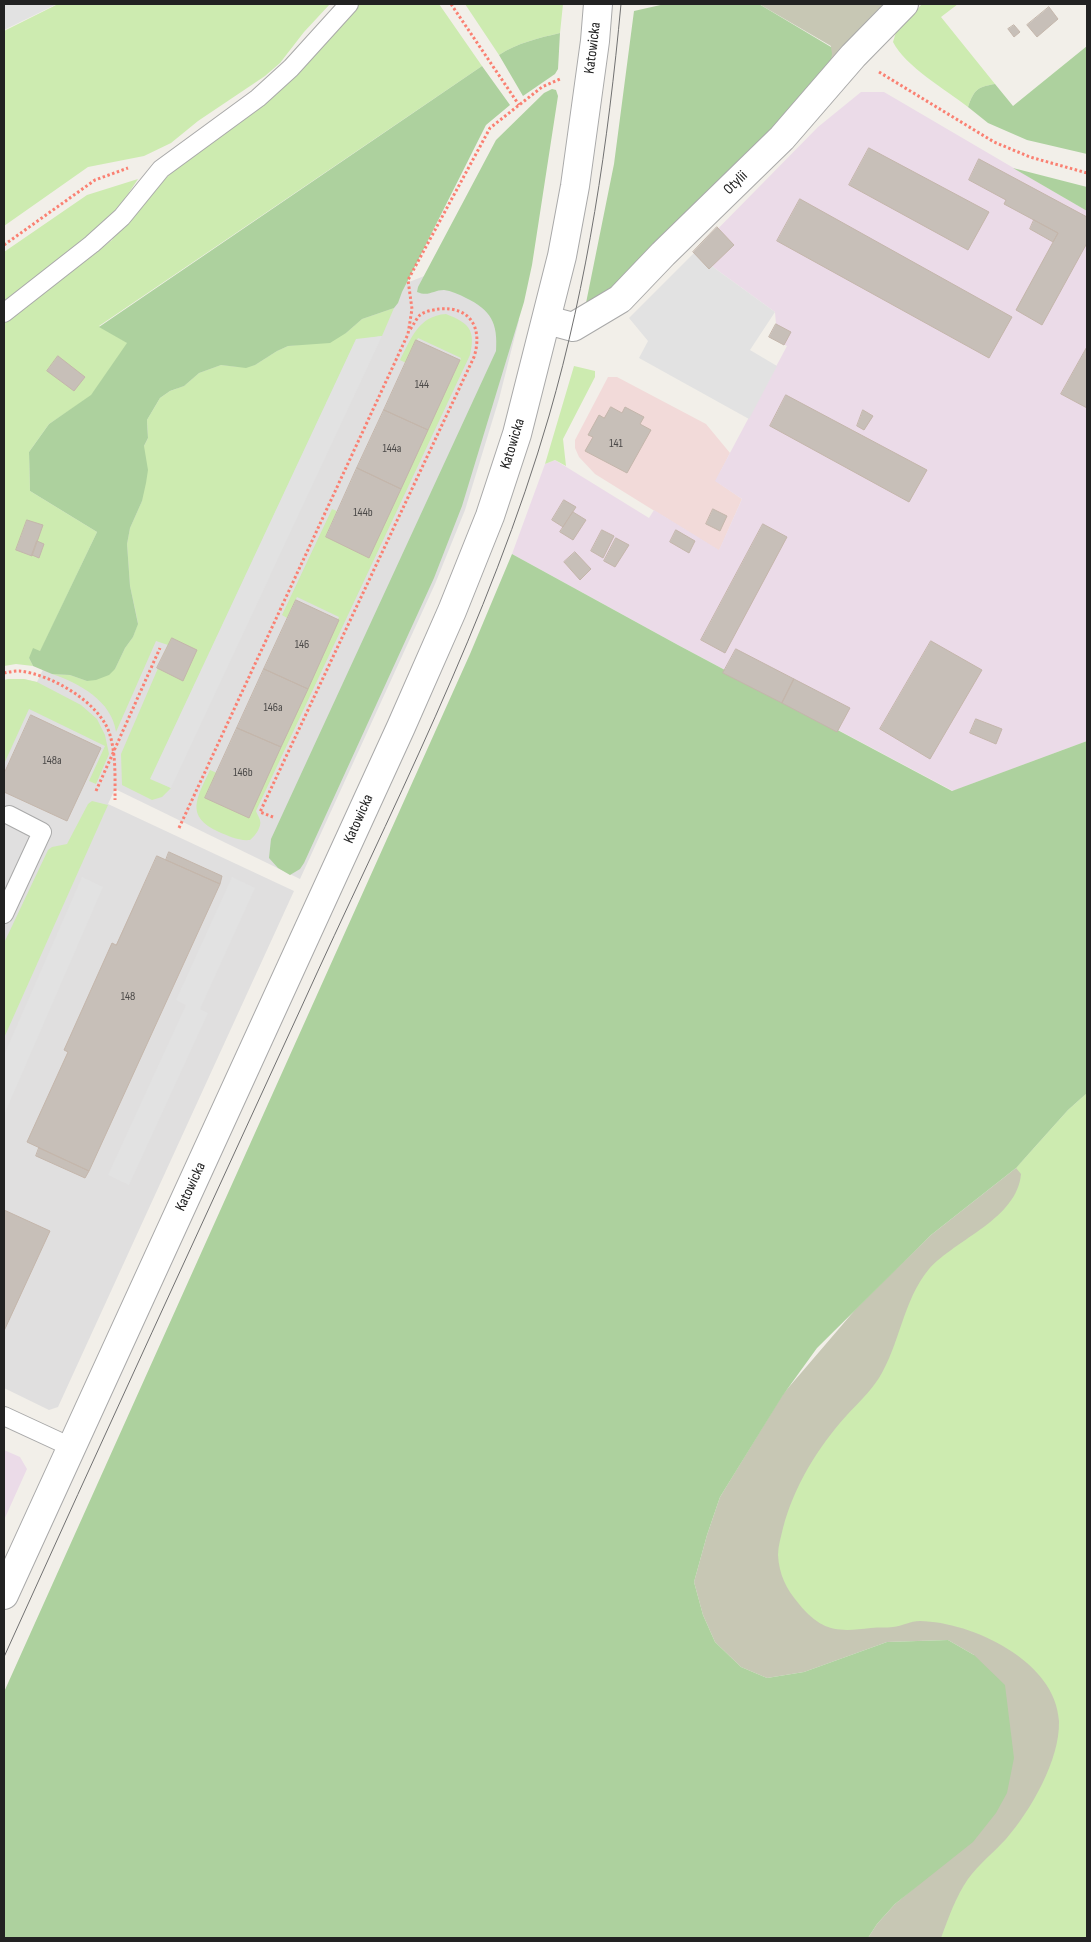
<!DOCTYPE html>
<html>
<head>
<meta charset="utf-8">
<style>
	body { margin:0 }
	#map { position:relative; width:1091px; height:1942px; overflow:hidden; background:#f2efe9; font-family:"Sofia Sans Condensed",sans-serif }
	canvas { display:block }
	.frame { position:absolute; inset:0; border:5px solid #222; pointer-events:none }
</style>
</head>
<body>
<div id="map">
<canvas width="1091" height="1942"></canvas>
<div class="frame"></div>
</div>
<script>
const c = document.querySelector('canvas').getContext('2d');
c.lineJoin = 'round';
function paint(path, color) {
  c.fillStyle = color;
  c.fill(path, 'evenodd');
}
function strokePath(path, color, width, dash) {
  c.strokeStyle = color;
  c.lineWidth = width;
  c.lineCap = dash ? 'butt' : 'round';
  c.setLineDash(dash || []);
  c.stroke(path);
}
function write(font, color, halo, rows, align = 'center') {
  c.font = font + ' "Sofia Sans Condensed",sans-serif';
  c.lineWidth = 4.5;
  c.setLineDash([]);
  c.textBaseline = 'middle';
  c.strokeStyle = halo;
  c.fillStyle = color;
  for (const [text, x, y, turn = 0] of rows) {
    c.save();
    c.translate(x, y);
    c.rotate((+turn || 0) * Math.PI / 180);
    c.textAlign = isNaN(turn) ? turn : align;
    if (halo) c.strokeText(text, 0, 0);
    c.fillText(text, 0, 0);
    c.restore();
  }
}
paint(new Path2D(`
	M427,275L519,320L499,399L465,510L435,584L300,879L115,789L108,804L294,891L58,1407L49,1410L4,1388V680L23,679L37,682L186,369Z`), '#e0dfdf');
paint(new Path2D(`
	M608,377H617L706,424L730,453L716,481L742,499L719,551L595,474L579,457L575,448V440Z`), '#f2dad9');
paint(new Path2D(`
	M861,92H884L1087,211V741L953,791L678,645L512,554L545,464L555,460L649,518L654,510L719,550L742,499L715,481L787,346L769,337L776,324L775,312L713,267L696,251L818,127Z
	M4,1450L20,1457L27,1469L4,1520Z`), '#ebdbe8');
paint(new Path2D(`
	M759,4H889L830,63L831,46Z
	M1087,1093V1938H868L877,1924L895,1904L919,1884L974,1655L948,1640L887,1642L804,1672L767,1678L741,1667L715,1642L703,1615L694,1582L707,1535L720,1497L783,1394L855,1310L889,1276L931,1235L1016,1168Z`), '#c7c7b4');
paint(new Path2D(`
	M58,4H330L304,32L280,63L265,76L198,121L171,143L144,156L88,167L4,226V31Z
	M357,4H439L482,66L99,326L128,343L91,396L49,424L29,452L30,491L97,532L40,652L29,658L33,666L16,664L4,666V324L112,240L121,227L167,177Z
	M465,4H563L560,33C539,38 517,43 499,55Z
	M922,4H958L941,17L995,84C977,87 974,90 968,107C946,90 905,66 893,42L896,32Z
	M138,179L116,212L103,224L4,303V252L87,195Z
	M394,308L382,336L356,340L151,778L171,788L162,797L152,800L122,785L121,754L168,645L156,641L116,732C112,701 79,683 52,674L70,675L87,681L115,669L125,648L133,637L138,623L130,586L127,544L130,528L142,501L144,446L148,438L147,420L160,398L170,391L184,386L199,373L221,365L239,367L255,365L277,351L288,346L306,344L346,333L362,319Z
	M446,314C469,323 476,330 470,355L256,811C257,814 259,817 260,820C262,827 255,836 250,840C238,841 229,836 219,832C184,816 197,798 210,770L217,773L207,794L312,679L339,617L297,597L287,618L282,615L332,509L337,511L326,536L368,556L461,358L418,338L406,363L400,360C411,339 418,316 446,314Z
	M574,366L595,371V377L563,439L566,466L555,460L545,464Z
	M8,679H24L37,682L81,705L97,719L105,735L109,754L96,784L89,781L105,746L29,709L4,764V680Z
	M92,801L108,805L4,1038V943L48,850L52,847L67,844L88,804Z
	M1087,1093V1938H941C948,1919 956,1896 968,1879C979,1864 994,1852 1006,1839C1031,1810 1060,1760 1059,1721C1056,1661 972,1622 920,1621C910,1621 902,1626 893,1627C886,1628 879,1627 871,1628C838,1632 822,1632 799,1604C786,1589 779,1574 778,1555C778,1546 781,1537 783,1528C794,1486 818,1447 847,1415C858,1403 870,1392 879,1378C900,1344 903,1300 929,1269C956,1239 1017,1219 1021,1174L1016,1168L1068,1110Z`), '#cdebb0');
paint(new Path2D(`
	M665,4H759L831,47L832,54L830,63L770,135L608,292L586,303L614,164L634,11Z
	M560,33L558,69L555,74L523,96L499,55C517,43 539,38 560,33Z
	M1087,46V154L1027,140L988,123L968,107C974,90 977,87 995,84L1013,106Z
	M482,66L510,105L486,125L402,292L398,303L394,308L362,319L346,333L330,343L288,346L277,351L255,365L246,368L221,365L199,373L184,386L170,391L160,398L147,420L148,438L144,446L148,470L146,483L142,501L130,528L127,544L130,586L138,624L133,637L125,648L115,669L109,675L96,680L87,681L70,675L52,674L33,666L29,658L33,648L40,651L97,532L30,491L29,452L49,424L91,395L127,343L99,327Z
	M552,89L556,90L558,96L532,265L524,302L462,506L434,578L304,863L300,869L290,875L278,868L269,858L271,839L496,351C498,323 491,310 466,298C459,294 451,291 444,290C433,290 429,297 417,292L418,287L496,140L544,93Z
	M1013,168L1087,187V211Z
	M512,554L678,645L952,791L1087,741V1093L1068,1110L1016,1168L931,1235L817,1348L783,1395L720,1497L707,1535L694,1582L703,1615L715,1642L741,1667L767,1678L804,1672L887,1642L948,1640L974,1655L1005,1685L1014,1758L1007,1793L996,1813L973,1842L895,1904L877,1924L868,1938H4V1692L470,654Z`), '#add19e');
paint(new Path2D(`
	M4,4H57L4,30Z
	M696,251L713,267L775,312L750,350L777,366L749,419L639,358L648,341L629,318Z
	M382,336L171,788L150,779L356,339Z
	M82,877L103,887L4,1115V1055Z
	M232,877L255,888L200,1009L208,1013L129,1185L108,1175L186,1005L176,1000Z`), '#e2e2e2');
const building = new Path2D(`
	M1049,7L1058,19L1037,37L1027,25Z
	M1014,25L1020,32L1014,37L1008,29Z
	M869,148L989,212L968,250L849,185Z
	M979,159L1087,217V243L1042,325L1016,310L1058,233L1004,204L1006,200L969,180Z
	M800,199L1012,317L989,358L777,241Z
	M1034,220L1058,233L1053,242L1030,229Z
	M717,227L734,245L709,269L693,252Z
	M776,324L791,332L784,345L769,337Z
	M416,340L460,360L428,430L384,410Z
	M1087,347V408L1061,394Z
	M58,356L85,377L74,391L47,371Z
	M786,395L927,470L909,502L770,426Z
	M611,407L622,413L625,407L644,417L640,424L651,430L627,473L585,451L593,437L588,435L599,415L604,418Z
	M384,410L428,430L401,489L357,468Z
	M863,410L873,416L864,430L857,426Z
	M357,468L401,489L369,558L326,537Z
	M564,500L576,507L563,527L552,520Z
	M713,509L727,516L720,531L706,524Z
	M573,512L586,520L573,540L560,532Z
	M27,520L43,525L32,556L16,550Z
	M763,524L787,537L725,653L701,640Z
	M602,530L614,536L603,558L591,551Z
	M676,530L695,541L689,553L670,542Z
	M616,538L629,545L615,567L604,561Z
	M37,541L44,544L39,558L32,555Z
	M575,552L591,569L580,580L564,562Z
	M296,600L339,620L308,689L264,669Z
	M172,638L197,650L183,681L157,668Z
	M931,641L982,670L930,759L880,729Z
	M736,649L794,679L782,703L723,673Z
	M264,669L308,689L281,747L237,728Z
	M794,679L850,708L837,732L782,703Z
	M31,715L101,748L67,821L4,792V774Z
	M976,719L1002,729L996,744L970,733Z
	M237,728L281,747L249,818L205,798Z
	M169,852L222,876L220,884L166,860Z
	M157,856L220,884L89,1171L27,1142L68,1052L64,1050L112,943L116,945Z
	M39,1148L89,1171L85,1178L36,1156Z
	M4,1210L50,1231L4,1331Z`);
paint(building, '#c7bfb8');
strokePath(building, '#c4b6ab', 1);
const service = new Path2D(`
	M4,313L92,244L122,217L161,169L258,98L291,68L349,4
	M4,914L42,832L9,815
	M4,1416L71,1447`);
const minor = new Path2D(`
	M547,320L573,327L620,299L663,254L782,138L853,56L904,4`);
const tertiary = new Path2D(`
	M4,1595L401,727L452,611L490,516L517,434L562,256L575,186L595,41L598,4`);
strokePath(service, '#a9a9a9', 20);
strokePath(minor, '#a9a9a9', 30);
strokePath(tertiary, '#a9a9a9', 30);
strokePath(new Path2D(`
	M451,4L519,105
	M879,72L994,142L1030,157L1087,173
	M4,245L95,180L128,168
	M4,673C9,672 14,671 19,671C51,674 101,703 110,735C116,755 115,779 115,800
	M96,791L160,648
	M273,817L260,812L474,357C483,329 471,306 439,309C433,310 425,311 420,315C416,319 413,326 409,331
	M179,828L408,334L412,309L408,280L490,128L542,87L560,79`), '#fa8072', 3, [2.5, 2.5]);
strokePath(service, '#fff', 18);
strokePath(minor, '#fff', 28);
strokePath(tertiary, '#fff', 28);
strokePath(new Path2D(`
	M4,1657C102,1440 202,1224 301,1008C388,816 490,619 549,416C588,281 608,143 621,4`), '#707070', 1);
write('12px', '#4b4948', null, [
	["144",422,385],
	["141",616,444],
	["144a",392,449],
	["144b",363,513],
	["146",302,645],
	["146a",273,708],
	["148a",52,761],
	["146b",243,773],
	["148",128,997]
]);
write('15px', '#222', '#fff', [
	["Katowicka",593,48,-83],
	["Otylii",736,183,-44],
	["Katowicka",513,444,-73],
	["Katowicka",359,819,-66],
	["Katowicka",191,1187,-65]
]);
</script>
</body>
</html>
